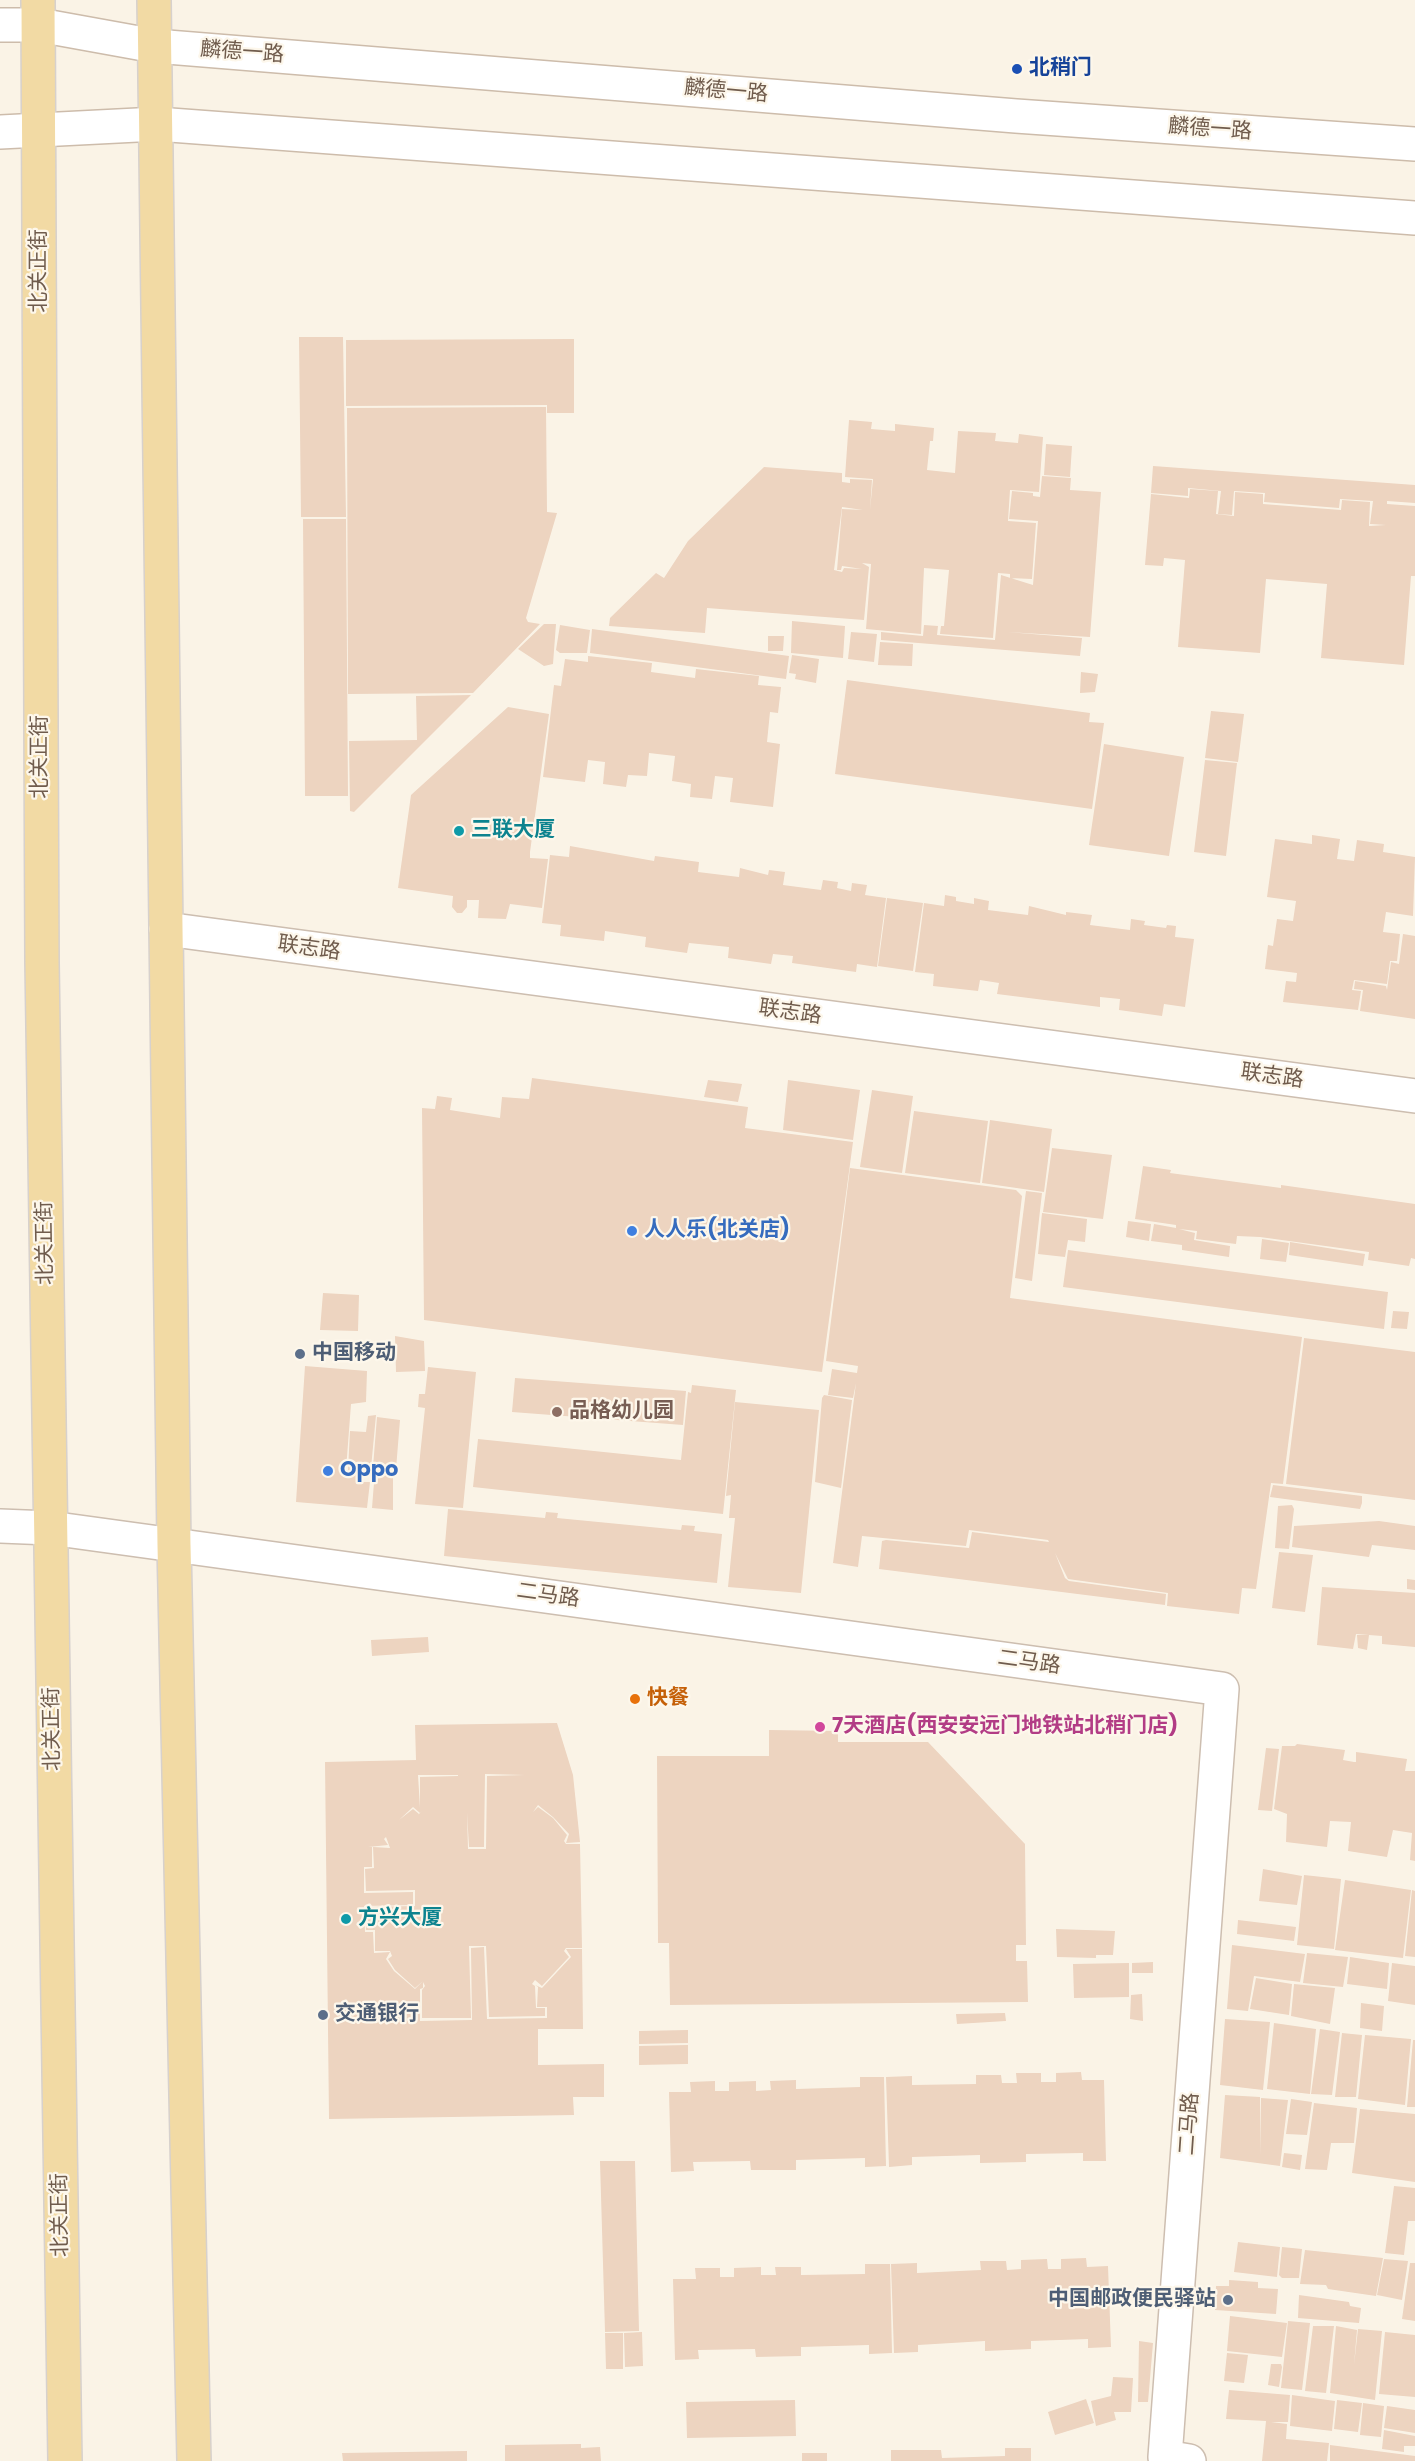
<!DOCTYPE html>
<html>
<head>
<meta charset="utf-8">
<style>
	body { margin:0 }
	canvas { display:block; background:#faf3e6 }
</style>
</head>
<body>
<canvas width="1415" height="2461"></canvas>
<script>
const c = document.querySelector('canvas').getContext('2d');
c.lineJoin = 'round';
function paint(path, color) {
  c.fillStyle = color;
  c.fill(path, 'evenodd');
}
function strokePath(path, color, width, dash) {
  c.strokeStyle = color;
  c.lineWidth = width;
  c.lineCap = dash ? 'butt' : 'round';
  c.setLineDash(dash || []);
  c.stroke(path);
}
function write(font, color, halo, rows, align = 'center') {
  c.font = font + ' Poppins,"Noto Sans SC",sans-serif';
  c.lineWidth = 4.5;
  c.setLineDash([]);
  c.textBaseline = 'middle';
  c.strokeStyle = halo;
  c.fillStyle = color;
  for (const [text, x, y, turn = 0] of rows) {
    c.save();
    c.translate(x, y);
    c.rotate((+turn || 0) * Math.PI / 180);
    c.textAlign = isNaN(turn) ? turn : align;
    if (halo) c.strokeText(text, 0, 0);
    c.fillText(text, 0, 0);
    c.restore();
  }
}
paint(new Path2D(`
	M299,337H343L346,517H301Z
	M574,339V413H547V405L346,406V340Z
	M546,407L547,512L557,513L526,618L528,622L540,624L473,693L348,694L347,408Z
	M849,420L872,422L871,429L895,431V424L934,428L933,441H930L927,470L955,473L958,431L996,433L995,441L1018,443L1019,434L1043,437L1039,492L1010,490L1008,521L1036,523L1032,579L1010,578V574L998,573L993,638L940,634L941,626H944L949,570L924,568L921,634L866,629L871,564L862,563L869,567L864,620L707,608L705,633L609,626L610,618L656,573L664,578L688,541L764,467L842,473V482L850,483V479L872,480L870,510L873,479L845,477ZM842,507L863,510L842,509L837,570H841L842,566L862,569L844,568L842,572L834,570Z
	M1046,444L1072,446L1070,477L1044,475Z
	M1153,466L1415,485V503L1387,501V504L1415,506V576H1411L1404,665L1321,658L1327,584L1266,579L1260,653L1178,647L1185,560L1164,558L1163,566L1145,565L1151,494L1189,498L1190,489L1218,491L1216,514L1234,516L1235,492L1263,494V504L1341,510L1342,500L1370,502L1369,526L1386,525L1370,524L1373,501L1340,499L1339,508L1264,502L1265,493L1234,491L1232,515L1218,514L1221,491L1188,488V496L1151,493Z
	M1042,476L1071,478L1070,490L1101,492L1090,637L1007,632L1082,638L1080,656L881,640V632L923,636L924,625L938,626L937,635L995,640L1001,575L1033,585L1038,521L1009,519L1012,491L1033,493V496L1040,497Z
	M303,519H346L348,796H305Z
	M792,621L845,626L843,658L791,653Z
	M544,624H556L553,664L544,666L518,649Z
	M560,625L590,630L587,653H560L556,650Z
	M592,629L789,656L786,679L590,653Z
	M851,632L877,634L874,662L848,659Z
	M768,636H784L783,651H768Z
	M880,642L913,644L912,666L878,665Z
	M792,655L819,659L816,683L795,679L796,674L789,673Z
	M588,656L652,663L651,672L695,678L696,669L759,676L758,685L781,687L778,713L770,712L767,742L780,744L773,807L730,802L733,778L715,776L712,799L690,797L691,784L672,781L675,756L649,753L647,776L628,775L626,787L603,784L605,762L588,760L585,782L543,777L554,685L561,686L565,659L588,662Z
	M1081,672L1098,674L1095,692L1080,693Z
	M847,680L1090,713L1089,722L1104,723L1092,809L835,774Z
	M471,695L354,812L350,811L349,741L417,740L416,696Z
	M508,707L549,714L530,852V858L548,859L542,908L510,904L506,919L478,918L479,900H467V907L462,913H457L452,907L453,896L398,888L411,795Z
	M1211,711L1244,714L1238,762L1205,758Z
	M1104,744L1184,757L1169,856L1089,845Z
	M1205,760L1237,763L1226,856L1194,852Z
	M1312,835L1340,839L1337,859L1354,861L1357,840L1384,844L1383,852L1415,857L1413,916L1386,912L1383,932L1400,934L1397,961H1390L1387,984L1354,980L1352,990L1361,991L1358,1010L1283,1002L1286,981L1296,982L1297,973L1265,969L1268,945L1273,946L1277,919L1293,921L1296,901L1267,897L1275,839L1312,844Z
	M570,846L654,861L655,856L699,862L698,872L739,877L740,868L768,875L769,870L785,872L783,885L821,890L823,880L838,882L837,888L851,891L852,883L867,885L865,895L886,898L877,967L857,964L856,972L792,963L793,956L773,954L771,964L728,958L729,947L689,943L687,953L645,947L646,937L605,931L604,941L560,936L561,925L542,923L550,855L569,857Z
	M945,895L956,897V901L974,904V898L989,901L988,910L1028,915L1029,906L1066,915V912L1092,915L1090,925L1130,930L1131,919L1145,921L1144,925L1166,928L1167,925L1176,926L1175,937L1194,939L1185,1007L1164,1004L1162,1016L1119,1010L1120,999L1100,997V1007L997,994L999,983L980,980L978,991L933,986L934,974L915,972L924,903L944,906Z
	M887,898L923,903L913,971L878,966Z
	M1403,934L1415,936V1019L1360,1011L1363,990L1354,989L1355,981L1386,986L1387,990L1391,962L1399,964Z
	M532,1078L748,1107L745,1128L853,1142L822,1372L424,1320L422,1108L435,1109L437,1096L452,1098L450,1110L500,1118L502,1097L529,1099Z
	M708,1080L742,1084L738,1102L704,1097Z
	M788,1080L860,1090L853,1140L783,1130Z
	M872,1090L913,1096L902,1173L860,1167Z
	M914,1111L988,1121L980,1183L905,1173Z
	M990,1120L1052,1129L1044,1192L982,1183Z
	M1052,1148L1112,1155L1103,1219L1043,1212Z
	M1143,1166L1171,1170L1170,1173L1281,1188V1185L1415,1204V1259L1411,1258L1409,1266L1368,1260L1369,1252L1260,1237L1237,1236L1236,1244L1196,1239L1197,1231L1179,1229L1195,1233L1194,1240L1230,1246L1229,1257L1182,1250V1245L1151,1241L1154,1224L1176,1228V1225L1135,1219Z
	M850,1168L1016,1190L1022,1196L1010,1298L1302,1337L1283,1484L1271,1483L1256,1589L1242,1588L1239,1614L1167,1606L1168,1593L1068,1579L1055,1553L1065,1578L1069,1581L1166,1594L1165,1605L879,1569L882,1541L886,1540L969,1548L972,1532L1049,1542L1048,1540L969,1530L966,1546L862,1536L858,1567L833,1563L856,1383L853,1398L828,1395L832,1369L857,1373L858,1366L826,1361Z
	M1026,1191L1042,1193L1032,1281L1015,1278Z
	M1042,1213L1087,1219L1085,1242L1068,1240L1065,1257L1038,1254Z
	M1128,1221L1151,1224L1149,1241L1126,1237Z
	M1262,1239L1289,1243L1286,1262L1260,1259Z
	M1290,1242L1365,1254L1363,1266L1289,1255Z
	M1068,1250L1388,1292L1384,1329L1063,1287Z
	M323,1293L359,1295L358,1331L320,1330Z
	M1393,1311L1409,1312L1407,1329L1391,1328Z
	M395,1336L424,1341L425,1371L396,1372Z
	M1304,1338L1415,1352V1500L1286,1484Z
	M305,1366L367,1371L366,1402L351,1404L346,1470L360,1473V1482H370L367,1508L296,1502Z
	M428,1367L476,1372L463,1508L415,1504L425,1408L418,1407L419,1394H425Z
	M515,1378L686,1391L683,1425L512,1412Z
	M692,1385L736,1390L723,1514L473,1487L478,1439L681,1460L688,1392L691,1393Z
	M824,1395L852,1400L841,1488L815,1482L822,1398Z
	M735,1402L819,1410L801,1593L728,1587L735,1518H729L731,1495L726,1496Z
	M376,1415L371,1468L369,1472L348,1470L350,1431L366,1432L368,1416Z
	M377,1417L400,1420L396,1469L373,1467Z
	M375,1470L393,1471V1510L372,1508Z
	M1273,1485L1362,1496V1503L1360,1509L1270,1497Z
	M1292,1505L1294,1509L1289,1549L1275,1548L1278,1506Z
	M448,1509L545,1518L546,1512L558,1513L557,1518L681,1530L682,1525L695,1526L694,1531L722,1534L717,1583L444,1556Z
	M1379,1521L1415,1526V1550L1372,1545L1369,1557L1292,1547L1294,1526Z
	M1279,1552L1313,1555L1305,1612L1272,1608Z
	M1407,1579L1415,1580V1590L1407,1589Z
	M1322,1587L1415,1593V1647L1382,1644V1636L1356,1634L1353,1649L1317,1645Z
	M1357,1635H1369L1367,1650L1358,1648Z
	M428,1637L429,1652L372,1656L371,1640Z
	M557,1723L573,1775L580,1842L566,1843L569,1834L553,1817L538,1805L533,1812L538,1807L553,1818L567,1835L564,1841L566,1844H580L582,1948H566L564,1951L569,1957L542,1986L535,1980L532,1984L535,1986L536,2008H545V2016L489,2017L486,1946H469L471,2018H422V1990L425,1986L423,1982V1988L420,1989V2021L472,2020L471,1948L484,1947L487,2019L547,2018V2007H537L538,1987L535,1985L542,1988L571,1957L566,1949H582L583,2029H538V2065L604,2064V2097H573L574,2115L329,2119L325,1762L416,1760L415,1725ZM485,1774L525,1775L487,1776L486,1849H468L467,1812L469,1847H484ZM418,1775H458V1776L420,1777V1808ZM413,1807L420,1813L423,1809L416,1818L419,1814L413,1809L399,1820ZM386,1837L390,1848L373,1847L374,1868L365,1869L366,1891L415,1890V1906L366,1907V1930H375V1951H390L392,1956L388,1959L395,1970L415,1988L423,1981L415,1989L394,1971L386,1959L390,1952L374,1953L373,1932H365L364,1906L413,1905V1892L364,1893V1867H372V1847H368L388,1845L384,1839Z
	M769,1730L838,1731V1742H928L1025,1844L1026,1945H1016V1961H1027L1028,2002L670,2005L669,1943H658L657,1756H769Z
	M1297,1744L1345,1750L1343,1760L1354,1762H1356V1752L1407,1759L1405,1771H1415V1861L1410,1860L1412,1833L1393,1830L1387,1857L1348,1851L1351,1822L1330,1821L1327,1847L1286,1842L1287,1814L1274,1809L1282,1746H1295Z
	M1266,1748L1279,1749L1272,1811L1258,1810Z
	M1263,1869L1302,1876L1297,1905L1259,1901Z
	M1304,1875L1341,1879L1334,1949L1297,1945Z
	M1345,1880L1411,1890L1403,1958L1335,1950Z
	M1412,1890L1415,1891V1957L1405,1956Z
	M1238,1920L1296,1927L1294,1941L1237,1934Z
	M1056,1929L1115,1931L1113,1955H1096V1958L1057,1957Z
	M1232,1945L1305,1954L1300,1982L1254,1976L1248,2011L1227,2009Z
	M1307,1953L1348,1957L1343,1987L1303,1983Z
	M1350,1957L1389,1963L1387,1989L1347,1984Z
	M1153,1962V1973H1132V1963Z
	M1129,1963V1997L1074,1998L1073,1964Z
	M1392,1963L1415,1966V2005L1388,2001Z
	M1256,1978L1292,1984L1289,2015L1250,2009Z
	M1294,1984L1335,1988L1330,2024L1291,2016Z
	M1142,1994L1143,2021L1130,2019L1131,1995Z
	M1361,2003L1384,2006L1382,2031L1360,2028Z
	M1005,2013L1006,2021L957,2024L956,2014Z
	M1225,2019L1270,2022L1263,2090L1220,2085Z
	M1274,2023L1316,2029L1310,2094L1267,2089Z
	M1320,2029L1340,2032L1332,2095L1311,2094Z
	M688,2030V2043L639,2044V2031Z
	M1342,2033L1362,2035L1356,2097H1335Z
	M1365,2035L1411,2039L1405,2105L1358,2099Z
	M1413,2040H1415V2107H1407Z
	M688,2045V2064L639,2065V2046Z
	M1081,2072L1082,2080H1104L1106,2161H1083V2153L1026,2154V2162L980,2163V2155L912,2157V2165L889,2167L886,2077L912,2076V2085L976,2084V2075H1001L1002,2083H1017L1016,2073H1041V2082H1056V2073Z
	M860,2077H884L886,2166L865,2167V2158L796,2160V2170H751L750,2161L693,2162L694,2171L671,2172L669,2092H691L690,2082L715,2081V2091H729V2082L756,2081V2091L771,2090L770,2081L796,2080V2089L860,2087Z
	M1225,2095L1260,2097L1261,2156V2098L1288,2100L1280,2166L1220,2158Z
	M1291,2099L1312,2102L1307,2135L1286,2134Z
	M1314,2103L1357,2108L1354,2143H1331L1327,2170L1305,2169Z
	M1360,2109L1415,2114V2182L1352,2173Z
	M1284,2153L1302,2155L1300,2170L1282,2167Z
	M600,2161H635L639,2331L605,2332Z
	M1394,2186L1415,2188V2221H1408L1404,2255L1385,2253Z
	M1238,2242L1280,2247L1277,2277L1234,2272Z
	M1282,2247L1302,2249L1299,2278H1282L1279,2275Z
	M1305,2250L1383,2258L1376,2296L1328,2289L1326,2285L1300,2284Z
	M1086,2258L1087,2267L1108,2266L1111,2347L1088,2348V2339L1031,2341V2349L985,2351V2341L918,2345V2352L894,2353L891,2264L917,2263V2273L981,2270L980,2261H1006L1007,2270L1021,2269V2260L1047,2259L1048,2269H1061V2259Z
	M1384,2259L1408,2261L1402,2300L1377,2295Z
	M1410,2263H1415V2321L1402,2319Z
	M865,2264H890L892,2353L869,2354V2345L801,2347V2356L756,2357L755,2349L698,2350L699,2359L675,2360L673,2279H696L695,2268H720V2277H734V2268L761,2267V2275H776L775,2267H801V2275L865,2274Z
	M1229,2280L1258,2282V2288L1278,2289L1276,2314L1215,2310L1216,2286H1229Z
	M1299,2295L1349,2302L1350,2306L1361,2308L1359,2323L1298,2318Z
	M1230,2316L1287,2323L1282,2357L1227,2351Z
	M1288,2321L1310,2323L1302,2390L1281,2388Z
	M1313,2326H1334L1326,2393L1305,2391Z
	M1336,2326L1357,2330L1354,2365L1358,2329L1382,2331L1375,2400L1330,2393Z
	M642,2332L643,2366L625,2367L624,2333Z
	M1385,2332L1415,2335V2397L1379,2394Z
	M605,2333H623V2369H606Z
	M1139,2341L1153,2343L1148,2402H1138Z
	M1227,2353L1248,2355L1244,2383L1224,2381Z
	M1271,2364H1281L1282,2367L1279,2387L1268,2385Z
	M1113,2377L1133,2378L1131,2412H1114L1116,2420L1096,2426L1091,2401L1111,2396Z
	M1229,2390L1290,2395L1288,2422H1271L1287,2424L1286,2439L1329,2443L1327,2461H1262L1266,2421L1226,2419Z
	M1292,2395L1335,2401L1332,2431L1290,2426Z
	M1086,2399L1094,2423L1055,2435L1048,2412Z
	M795,2400L796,2436L687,2438L686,2402Z
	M1337,2400L1362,2403L1358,2432L1334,2429Z
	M1363,2403L1384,2406L1381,2437L1360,2435Z
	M1387,2406L1415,2410V2433L1384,2428Z
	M1384,2430L1415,2436V2446H1404V2452L1382,2449Z
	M581,2444V2448L600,2447L601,2461H505V2445Z
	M1330,2445L1415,2456V2461H1330Z
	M1005,2448H1031V2461H891V2450H941L942,2458L1005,2456Z
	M467,2451V2461H343L342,2453Z
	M802,2453H827V2461H802Z`), '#edd4c0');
const minor = new Path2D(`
	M166,929L1415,1096
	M50,1528L1222,1689L1165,2457L1189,2461`);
const tertiary = new Path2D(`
	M0,1526L50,1528`);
const secondary = new Path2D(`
	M0,25H39L155,46L1016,116L1415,144
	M0,132L157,124L1415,218`);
const primary = new Path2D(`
	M38,0L42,962L65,2461
	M154,0L174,1545L194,2461`);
strokePath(minor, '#cdbeb0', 36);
strokePath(tertiary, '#cdbeb0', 36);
strokePath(secondary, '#cdbcab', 36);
strokePath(primary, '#d7d1cd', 36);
strokePath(minor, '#fff', 33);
strokePath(tertiary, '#fff', 33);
strokePath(secondary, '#fff', 33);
strokePath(primary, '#f2daa4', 33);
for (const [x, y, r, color] of [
	[1017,69,6,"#1a4fb4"],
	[459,831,6,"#0f9aa8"],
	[632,1231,6,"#3f7fe0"],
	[300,1354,6,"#5c6f8a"],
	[557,1412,6,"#8d6e63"],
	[328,1471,6,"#3f7fe0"],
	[635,1699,6,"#e8710a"],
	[820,1727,6,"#d1479c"],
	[346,1919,6,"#0f9aa8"],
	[323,2015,6,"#5c6f8a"],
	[1228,2300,6,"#5c6f8a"]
]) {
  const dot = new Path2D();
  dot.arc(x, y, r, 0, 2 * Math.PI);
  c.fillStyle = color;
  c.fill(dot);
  strokePath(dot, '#fdf7eb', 2);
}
write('21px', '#705c4d', '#fdf7eb', [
	["麟德一路",242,53,4],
	["麟德一路",726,92,5],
	["麟德一路",1210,130,4],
	["北关正街",40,271,-90],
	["北关正街",41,757,-90],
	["联志路",309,949,8],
	["联志路",790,1013,8],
	["联志路",1272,1077,8],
	["北关正街",46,1243,-91],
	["二马路",548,1596,8],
	["二马路",1029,1663,8],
	["北关正街",53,1729,-91],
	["二马路",1190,2124,-86],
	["北关正街",61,2215,-91]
]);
write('bold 21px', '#164399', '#fdf7eb', [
	["北稍门",1029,69]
], 'left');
write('bold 21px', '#0d838f', '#fdf7eb', [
	["三联大厦",471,831],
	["方兴大厦",358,1919]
], 'left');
write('bold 21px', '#366cbe', '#fdf7eb', [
	["人人乐(北关店)",644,1231],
	["Oppo",340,1471]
], 'left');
write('bold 21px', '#4e5e75', '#fdf7eb', [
	["中国移动",312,1354],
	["交通银行",335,2015],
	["中国邮政便民驿站",1216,2300,"right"]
], 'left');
write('bold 21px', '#785e54', '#fdf7eb', [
	["品格幼儿园",569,1412]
], 'left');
write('bold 21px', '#c56008', '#fdf7eb', [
	["快餐",647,1699]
], 'left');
write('bold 21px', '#b23c85', '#fdf7eb', [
	["7天酒店(西安安远门地铁站北稍门店)",832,1727]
], 'left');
</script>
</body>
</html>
